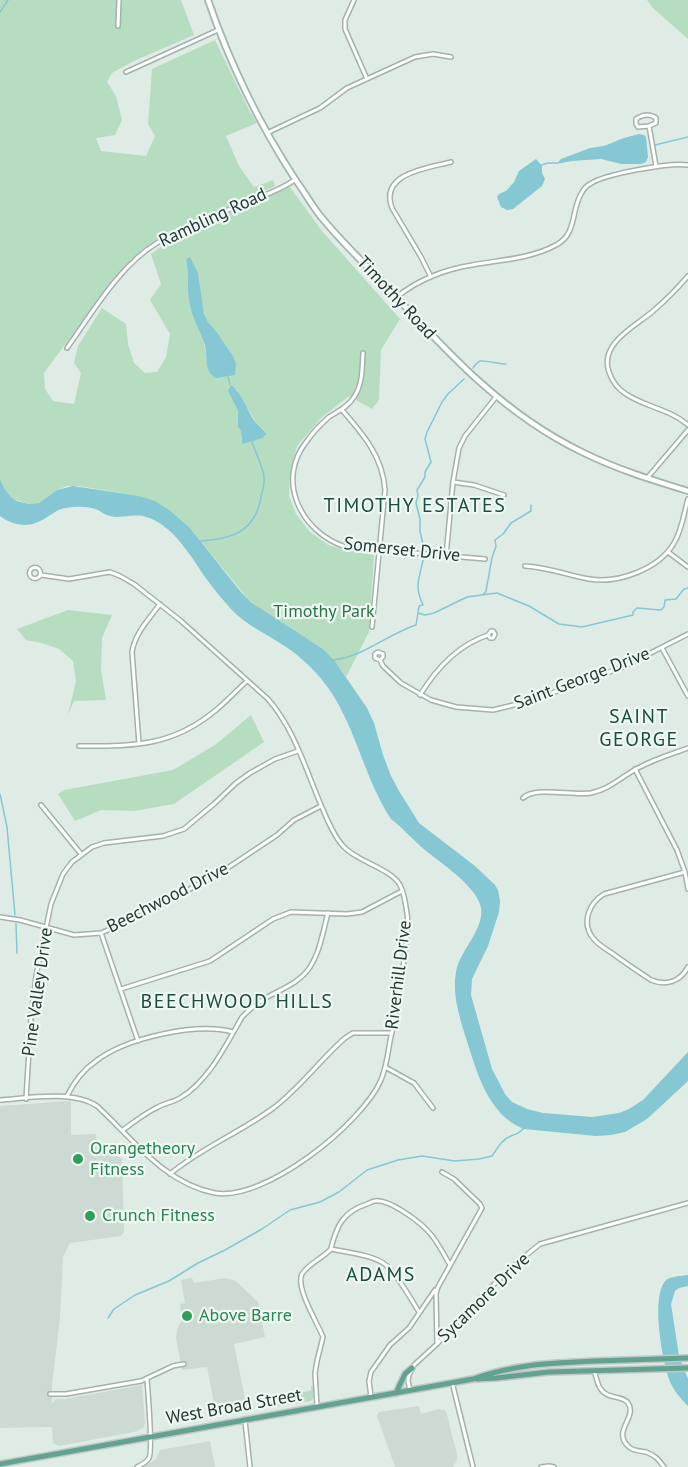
<!DOCTYPE html>
<html>
<head>
<meta charset="utf-8">
<style>
	body { margin:0 }
	canvas { display:block; background:#dfebe5 }
</style>
</head>
<body>
<canvas width="688" height="1467"></canvas>
<script>
const c = document.querySelector('canvas').getContext('2d');
c.lineJoin = 'round';
function paint(path, color) {
  c.fillStyle = color;
  c.fill(path, 'evenodd');
}
function strokePath(path, color, width, dash) {
  c.strokeStyle = color;
  c.lineWidth = width;
  c.lineCap = dash ? 'butt' : 'round';
  c.setLineDash(dash || []);
  c.stroke(path);
}
function write(font, color, halo, rows, align = 'center') {
  c.font = font + ' "PT Sans",sans-serif';
  c.lineWidth = 4.5;
  c.setLineDash([]);
  c.textBaseline = 'middle';
  c.strokeStyle = halo;
  c.fillStyle = color;
  for (const [text, x, y, turn = 0] of rows) {
    c.save();
    c.translate(x, y);
    c.rotate((+turn || 0) * Math.PI / 180);
    c.textAlign = isNaN(turn) ? turn : align;
    if (halo) c.strokeText(text, 0, 0);
    c.fillText(text, 0, 0);
    c.restore();
  }
}
paint(new Path2D(`
	M71,1101V1135L96,1134L97,1153H113L122,1159L124,1232L121,1236L70,1243L63,1257L60,1318L52,1385V1404L56,1399H64L142,1385L145,1424L143,1428L134,1432L59,1446L53,1443L52,1427L0,1428V1106Z
	M192,1278L194,1283L226,1278L236,1281L258,1302L265,1337L234,1344L246,1403L215,1409L207,1367L182,1370L176,1338L177,1329L182,1320L180,1304L185,1303L181,1280Z
	M419,1406L421,1414L439,1409L446,1411L457,1454V1460L453,1467H395L377,1416L379,1412Z
	M210,1441L215,1467H143L156,1459L160,1450Z`), '#cddad4');
paint(new Path2D(`
	M0,0H181L194,35L134,61L112,73L107,82L116,96L122,120L115,135L96,138L101,151L146,156L155,136L148,124L152,69L215,40L249,110L257,123L226,136L239,166L254,187L273,180L275,186L196,221L150,245L132,259L108,286L44,373L45,389L53,401L74,404L81,373L74,363L78,346L102,308L126,324L128,344L134,363L145,373L157,372L166,357L170,334L150,300L161,284L151,254L174,237L290,187L322,231L400,319L381,350L379,400L372,409L349,396L321,418L297,446L290,475L289,496L296,514L310,532L328,545L346,550L374,555L369,632L346,677L332,658L323,649L261,610L248,599L190,528L159,504L139,496L79,486H67L57,490L39,503L28,504L12,498L4,488L0,479ZM189,258L198,274L204,314L208,322L216,331L233,356L206,361C208,340 193,322 189,302C187,288 189,273 186,259ZM236,389L255,421L264,430L265,436L263,438L241,440V431L238,427V411L228,391Z
	M647,0H688V39L653,8Z
	M68,610L112,615L102,638L101,670L106,700L74,701L68,715L76,681L73,661L59,649L42,643L26,640L17,629Z
	M251,715L264,742L174,804L134,811L101,810L75,821L58,794L64,790L173,770L215,745Z
	M311,1386L313,1387V1398L311,1401L280,1406C275,1406 274,1402 273,1398H281L282,1396L309,1391L311,1390Z`), '#b7ddc1');
paint(new Path2D(`
	M639,134L644,135L646,137L648,157L646,162L641,164H621L601,159L572,161L556,164L561,159L590,148L604,146L624,138Z
	M536,159L542,166V173L545,179L542,186L513,209L507,210L501,207L497,197L499,194L506,191L514,182L519,171Z
	M190,257L198,273L204,314L208,322L216,331L233,356L236,364L235,375L216,378C203,371 208,357 205,345C200,330 191,316 189,301C187,287 189,272 186,259Z
	M231,385C242,394 246,407 253,419C257,425 263,428 266,434L263,438L242,444L241,431L238,427V411L228,391Z
	M0,479L4,488L11,497L17,501L28,504L39,503L57,490L73,486L139,496L155,501L169,510L190,528L240,591L252,603L323,649L334,660L367,708L374,723L383,755L391,776L399,791L419,823L475,866L495,885L498,890L500,901L499,912L488,946L472,979L471,995L492,1069L505,1094L512,1102L527,1109L543,1113L592,1117L619,1113L629,1109L643,1100L688,1052V1081L647,1119L625,1132L611,1135L596,1136L524,1129C487,1115 476,1069 465,1035C459,1015 452,993 456,972C459,951 488,926 480,904C474,885 441,863 425,850C413,840 403,828 391,819C365,779 357,732 331,692C318,673 302,657 283,645C265,633 246,625 231,609C222,599 213,588 205,577C191,556 172,524 146,517C133,513 122,519 110,516C105,515 102,512 98,510C89,506 76,506 66,508C56,509 48,518 38,522C25,528 11,524 0,516Z
	M688,1275V1286L679,1288L675,1291L671,1304L679,1356L688,1379V1406C680,1398 673,1390 669,1379C662,1359 651,1298 665,1281C670,1276 682,1276 688,1275Z`), '#85c7d2');
strokePath(new Path2D(`
	M0,12L8,0
	M655,145L688,137
	M541,165L548,163H557
	M473,368C474,366 478,362 480,361C484,360 500,364 506,364
	M228,377L230,384
	M200,541C232,539 255,532 261,497C262,491 265,484 264,478C264,469 255,451 252,442
	M424,549L420,531V519L416,503L418,496L417,490L425,477V472L431,462L425,439L427,432L442,402L448,394L464,379
	M483,595L486,591L492,558L496,546L495,540L503,534L511,523L531,511V505
	M418,613L419,606L423,605C414,585 419,581 423,560
	M333,660C363,657 388,634 416,625L418,613L425,615L434,613L467,597L497,593L529,606L559,624L582,627L633,615V612L637,608L661,610L664,607L665,600L676,599L684,589L688,588
	M0,794L7,827L15,915
	M16,924L17,953
	M108,1318L114,1309L135,1295L169,1281L198,1263L225,1250L262,1229L290,1210L320,1202L339,1192L367,1170L398,1160L422,1156L455,1161L479,1159L492,1156C497,1149 502,1139 511,1136C518,1133 517,1135 524,1128`), '#85c7d2', 1.5);
const street = new Path2D(`
	M354,0L345,20V29L367,79
	M118,26L119,0
	M126,72L218,30
	M649,126L638,127L636,124V119C642,115 649,113 656,118V123L649,126L656,166
	M267,133L320,108L347,88L415,57L433,54L451,57
	M688,276C677,289 665,301 652,312C634,327 599,344 609,372C612,381 618,389 626,394C645,407 670,409 688,425
	M431,277L421,257L392,208C379,173 428,168 451,162
	M397,297C417,280 446,269 472,265C500,260 530,259 556,245C577,234 571,211 581,194C583,190 586,186 590,184C604,174 671,162 688,165
	M67,348C92,313 120,265 157,243C185,227 216,215 245,203C262,196 281,190 296,179
	M363,353C362,368 363,384 354,397C348,407 338,411 329,417C321,424 313,432 307,441C275,480 301,533 346,547L485,559
	M342,410C363,434 383,457 385,490L372,627
	M648,477L688,430
	M453,482L474,485L504,495
	M668,552L688,567
	M446,556L453,482L459,448L465,436L496,397
	M525,566C547,567 567,575 589,579C618,584 659,569 674,543C682,530 684,513 688,499
	M29.5 573a5.5 5.5 0 1 1 11 0a5.5 5.5 0 1 1-11 0Z
	M662,648L688,696
	M380,660L383,657V654L378,652L375,654V658L380,660L383,666L401,683L431,700L456,707L493,710L530,701L623,667L688,634
	M420,695C436,669 458,645 488,635L490,638H493L495,634L493,631H491L488,635
	M139,744L132,652C135,633 149,619 160,604
	M79,746C133,746 172,747 216,710C227,701 237,690 247,681
	M635,769L677,850L685,872L688,889
	M523,798C536,786 572,796 591,793C611,789 623,775 640,767C655,759 672,754 688,748
	M41,805L81,854
	M685,872L604,894C589,903 581,923 593,938C599,946 608,950 616,956C627,964 639,972 651,980C666,986 680,982 688,967
	M0,917L20,920L74,935L101,933L142,915L223,871L277,835L294,820L321,806
	M101,933L138,1041
	M121,989L210,961L273,919L291,912L347,914L362,912L402,891
	M385,1067L414,1083L433,1108
	M67,1096C74,1082 83,1070 96,1061C126,1038 196,1022 233,1032
	M26,1099L31,1018L36,976L51,904L63,874L72,862L92,847L104,843L163,836L184,829L214,804L236,783L250,773L275,759L298,751
	M0,1100C28,1098 73,1090 97,1106C132,1138 165,1184 215,1193C264,1202 362,1124 381,1080C386,1068 388,1054 390,1041C396,1014 400,988 404,961C406,943 410,924 406,907C405,900 403,891 400,885C390,868 358,862 344,847C335,838 329,824 324,812C307,774 296,731 268,699L181,621L134,584L120,576L110,572L104,573L69,579L41,575
	M123,1130C134,1122 145,1113 158,1107C165,1103 173,1102 180,1098C208,1082 226,1045 242,1017C249,1010 256,1004 264,999C279,990 300,983 310,967C320,952 323,931 328,913
	M170,1174C201,1148 239,1133 272,1109C299,1089 320,1060 345,1038L353,1033H392
	M331,1248C337,1225 343,1212 367,1204C370,1203 372,1201 375,1201C389,1199 417,1220 427,1230C437,1240 443,1253 450,1265
	M437,1344L436,1293L438,1287L482,1208L480,1204L454,1179L442,1172
	M594,1370C596,1376 597,1383 600,1388C607,1400 623,1395 628,1403C638,1418 611,1431 629,1447C633,1451 641,1451 646,1452C655,1455 659,1460 664,1467
	M452,1382L473,1467
	M410,1390L408,1381L409,1375L414,1365L437,1344L489,1289L519,1261L540,1244L688,1203
	M50,1394H66L141,1381L173,1366L184,1364
	M371,1397L369,1381L371,1372L390,1345L409,1328L435,1290
	M317,1406L315,1373L317,1361L323,1337C318,1324 295,1287 302,1274C308,1264 323,1258 331,1249C346,1252 374,1255 386,1265C397,1274 411,1299 419,1312
	M245,1421L250,1467
	M137,1467C141,1465 147,1462 149,1458C153,1451 148,1392 147,1379
	M541,1467L549,1466L554,1467`);
const secondary = new Path2D(`
	M208,0C230,64 258,122 295,179C303,190 310,202 318,213C339,240 365,264 389,289C447,352 503,414 582,452C616,469 652,480 688,491`);
const primary = new Path2D(`
	M477,1379L496,1378L549,1372L688,1368
	M396,1393L405,1374L412,1368
	M0,1464L473,1379C515,1364 551,1363 596,1361C626,1360 657,1359 688,1358`);
strokePath(street, '#a2b3ac', 6);
strokePath(secondary, '#9eb7ad', 8);
strokePath(primary, '#c1c8c6', 8);
strokePath(street, '#fff', 3);
strokePath(secondary, '#fff', 4.5);
strokePath(primary, '#62a291', 5);
for (const [x, y, r, color] of [
	[78,1159,6,"#2e9e5b"],
	[90,1216,6,"#2e9e5b"],
	[187,1316,6,"#2e9e5b"]
]) {
  const dot = new Path2D();
  dot.arc(x, y, r, 0, 2 * Math.PI);
  c.fillStyle = color;
  c.fill(dot);
  strokePath(dot, '#eff7f3', 2);
}
write('18px', '#203b33', '#eff7f3', [
	["Rambling Road",213,218,-25],
	["Timothy Road",396,298,47],
	["Somerset Drive",402,550,6],
	["Saint George Drive",582,679,-21],
	["Beechwood Drive",168,898,-27],
	["Riverhill Drive",399,975,-83],
	["Pine Valley Drive",38,992,-82],
	["Sycamore Drive",484,1298,-44],
	["West Broad Street",234,1407,-10]
]);
write('18px', '#297345', '#eff7f3', [
	["Timothy Park",324,612]
]);
write('18px', '#27864d', '#eff7f3', [
	["Orangetheory",90,1149],
	["Fitness",90,1170],
	["Crunch Fitness",102,1216],
	["Above Barre",199,1316]
], 'left');
c.letterSpacing = '1.5px';
write('20px', '#1b4d41', '#eff7f3', [
	["TIMOTHY ESTATES",415,506],
	["SAINT",639,717],
	["GEORGE",639,740],
	["BEECHWOOD HILLS",237,1002],
	["ADAMS",381,1275]
]);
c.letterSpacing = '0px';
</script>
</body>
</html>
